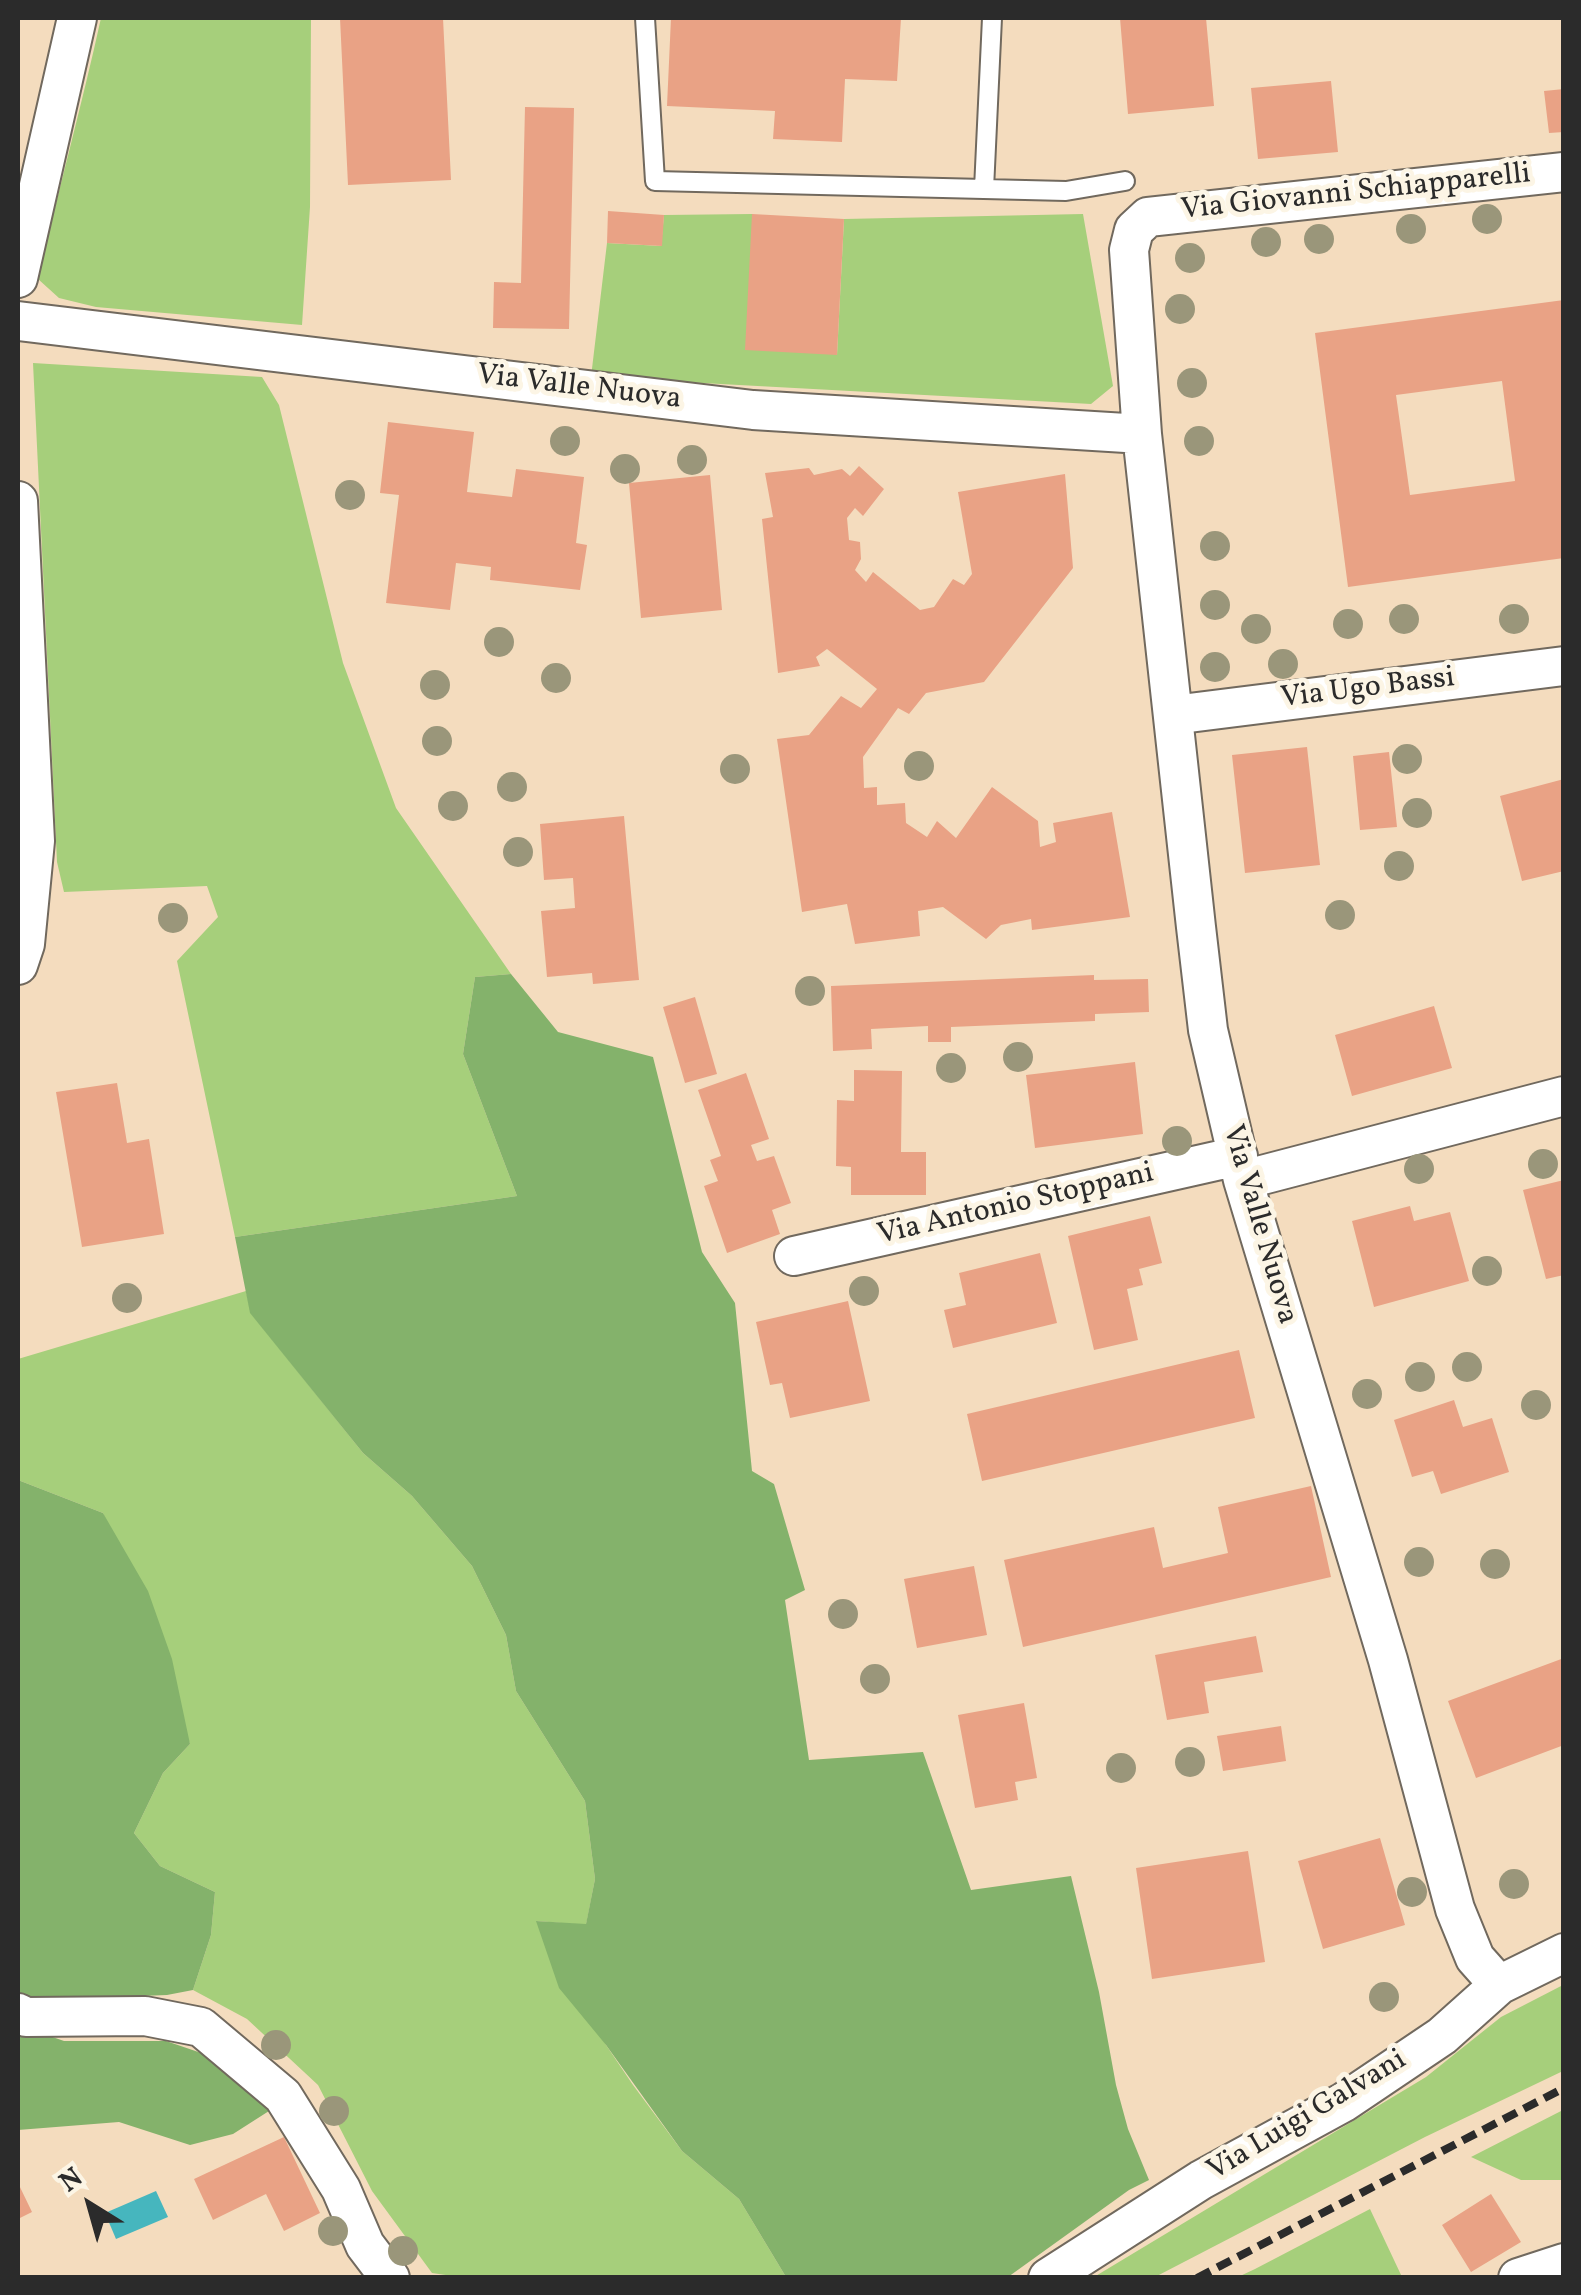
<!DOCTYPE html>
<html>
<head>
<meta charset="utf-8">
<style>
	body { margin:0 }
	#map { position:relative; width:1581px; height:2295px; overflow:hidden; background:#f4dcbe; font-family:Vollkorn,serif }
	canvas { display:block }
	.frame { position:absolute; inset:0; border:20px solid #2b2b2b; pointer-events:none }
	.north { position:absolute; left:40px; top:2155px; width:100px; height:100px; -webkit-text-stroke:8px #fcf5e5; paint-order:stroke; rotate:323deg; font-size:28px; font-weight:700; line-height:40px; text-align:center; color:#2b2b2b }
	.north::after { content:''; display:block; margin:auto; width:35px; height:45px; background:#2b2b2b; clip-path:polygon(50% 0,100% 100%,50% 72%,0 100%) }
</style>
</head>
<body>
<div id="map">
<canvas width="1581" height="2295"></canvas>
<div class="frame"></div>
<div class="north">N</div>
</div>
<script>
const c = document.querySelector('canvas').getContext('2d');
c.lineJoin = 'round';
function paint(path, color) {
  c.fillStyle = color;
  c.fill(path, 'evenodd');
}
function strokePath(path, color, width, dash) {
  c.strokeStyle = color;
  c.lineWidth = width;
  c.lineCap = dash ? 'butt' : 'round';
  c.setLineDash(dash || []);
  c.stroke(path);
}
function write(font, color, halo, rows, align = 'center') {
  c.font = font + ' Vollkorn,serif';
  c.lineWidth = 10;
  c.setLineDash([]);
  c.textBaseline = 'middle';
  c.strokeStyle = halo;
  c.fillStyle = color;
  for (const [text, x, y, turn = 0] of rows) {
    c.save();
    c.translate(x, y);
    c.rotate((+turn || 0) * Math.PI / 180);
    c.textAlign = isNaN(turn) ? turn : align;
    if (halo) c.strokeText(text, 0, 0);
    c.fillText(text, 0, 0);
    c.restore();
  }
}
paint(new Path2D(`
	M101,18H311L310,207L302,325L96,307L59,298L38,279C58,191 82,105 101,18Z
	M752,214L837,355L844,219L1083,214L1113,386L1091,404L591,377L607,243L661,246L664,215Z
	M33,363L262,377L279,405L343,663L396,808L511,974L475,977L463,1054L517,1196L235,1237L177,961L218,917L207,886L64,892L57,862Z
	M246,1291L251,1313L363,1453L412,1496L472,1566L506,1635L516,1691L585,1801L595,1879L586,1925L537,1921L606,2045L633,2085L682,2151L739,2199L786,2277L466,2278L432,2273L372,2191L318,2085L247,2019L193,1990L211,1935L215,1892L160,1866L134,1833L163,1773L190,1744L103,1513L18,1480V1359Z
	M1563,1985V2071L1425,2137L1155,2277H1094L1426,2077L1501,2017Z
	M1563,2110V2180H1521L1471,2157Z
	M1370,2209L1402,2277H1238L1255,2269Z`), '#a6cf7b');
paint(new Path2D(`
	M511,974L558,1032L653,1057L702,1252L735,1303L752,1471L774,1484L805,1590L785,1600L809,1760L923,1752L971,1890L1071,1876L1099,1992L1116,2085L1128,2129L1149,2180L1129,2190L1008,2277H786L739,2199L682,2151L606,2045L559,1988L536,1921L586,1924L595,1879L585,1801L516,1691L506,1635L472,1566L412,1496L363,1453L250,1313L235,1237L517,1196L463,1054L475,977Z
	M18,1480L103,1513L148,1591L172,1659L190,1744L163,1773L134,1833L160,1866L215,1892L211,1935L193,1990L167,1995L32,2000L18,1994Z
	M18,2025L64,2041H166L213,2057L269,2111L233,2134L190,2145L119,2122L18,2130Z`), '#84b26b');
paint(new Path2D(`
	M156,2191L168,2217L116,2239L105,2213Z`), '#46b6be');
paint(new Path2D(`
	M340,18H443L451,180L348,185Z
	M671,18H901L897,81L845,79L842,142L773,139L775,111L667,106Z
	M1120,18H1206L1214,106L1128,114Z
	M1331,81L1338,152L1258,159L1251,88Z
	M1564,89V132L1549,133L1544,91Z
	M525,107L574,108L569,329L493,328L494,282L521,283Z
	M608,211L664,215L662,246L607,243Z
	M752,214L844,219L837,355L745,350Z
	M1564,300V558L1348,587L1315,333ZM1502,381L1515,481L1410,495L1396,395Z
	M388,422L474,432L467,492L512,497L516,469L584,477L576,543L587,545L580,590L490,580L491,567L456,563L450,610L386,603L399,495L380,493Z
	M859,466L884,489L863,516L855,508L847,518L849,540L860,542L861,559L855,570L866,582L873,572L920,610L934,607L953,579L964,585L972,574L958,492L1065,474L1073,568L984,682L926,693L909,714L898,708L863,757L864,788L877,787V805L905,803L906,823L927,837L937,821L956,838L992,787L1038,821L1040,847L1056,842L1053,823L1112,812L1130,917L1032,930L1031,919L1001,925L986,939L943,907L918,911L920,936L855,944L847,904L802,912L777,739L809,735L841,696L861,708L877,689L827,649L816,657L820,666L778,673L762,519L773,517L765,473L809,468L814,475L842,469L850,476Z
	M710,475L722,610L641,618L629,483Z
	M1307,747L1320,865L1245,873L1232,755Z
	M1389,752L1397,827L1360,830L1353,756Z
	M1564,779V871L1522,881L1500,796Z
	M624,816L639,980L593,984L592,973L547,977L541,911L575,908L573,878L544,880L540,824Z
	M1094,975V980L1148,979L1149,1012L1095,1014V1021L951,1027V1042H928V1026L871,1029L872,1049L833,1051L831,986Z
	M695,997L717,1074L685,1083L663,1007Z
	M1434,1006L1452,1068L1352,1096L1335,1035Z
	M1135,1062L1143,1134L1035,1148L1026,1075Z
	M854,1070L902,1071L901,1152H926V1195H851V1167L836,1166L837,1100L854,1101Z
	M746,1073L769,1139L751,1145L757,1161L774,1156L791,1203L772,1210L780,1234L727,1253L704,1186L718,1181L710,1160L721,1156L698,1090Z
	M117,1083L127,1143L149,1139L164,1234L82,1247L56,1092Z
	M1564,1180V1275L1546,1279L1523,1190Z
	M1410,1206L1414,1221L1450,1212L1469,1281L1374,1307L1352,1221Z
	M1150,1216L1162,1263L1139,1269L1143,1285L1127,1289L1138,1340L1094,1350L1068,1236Z
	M1040,1253L1057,1323L953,1348L944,1310L966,1305L959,1273Z
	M848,1301L870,1401L790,1418L782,1383L770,1385L756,1322Z
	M1239,1350L1255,1418L982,1481L967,1414Z
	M1454,1400L1463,1427L1492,1418L1509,1472L1441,1494L1433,1471L1412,1477L1394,1420Z
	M1311,1486L1331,1577L1023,1647L1004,1560L1154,1527L1163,1568L1228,1553L1218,1507Z
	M974,1566L987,1635L917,1648L904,1579Z
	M1256,1636L1263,1672L1204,1682L1209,1713L1167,1720L1155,1655Z
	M1564,1658V1745L1476,1778L1448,1701Z
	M1024,1703L1037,1778L1015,1782L1018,1800L975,1808L958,1715Z
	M1281,1726L1286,1761L1223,1771L1217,1736Z
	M1380,1838L1405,1925L1323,1949L1298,1861Z
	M1248,1851L1265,1962L1152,1979L1136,1868Z
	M284,2137L320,2213L284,2231L266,2194L213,2220L194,2179Z
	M18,2183L32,2212L18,2219Z
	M1491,2194L1521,2242L1471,2272L1442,2225Z`), '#e9a285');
const lane = new Path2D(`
	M645,18L655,181L1066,191L1125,181
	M984,189L992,18`);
const street = new Path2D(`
	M18,278L77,18
	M18,321L753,410L1142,434
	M18,501L35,841L25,944L18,965
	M1173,715L1564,666
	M1243,1180L1564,1096
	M794,1256L1238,1156
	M1499,1985L1475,1958L1455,1909L1388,1660L1243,1180L1208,1030L1196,927L1142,434L1129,250L1134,230L1148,217L1564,172
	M18,2013L26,2017L145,2016L201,2027L283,2096L341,2189L365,2245L390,2278
	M1048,2278L1201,2180L1344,2102L1442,2036L1499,1985L1564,1953
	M1518,2278L1564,2263`);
strokePath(lane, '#71695e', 22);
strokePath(street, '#71695e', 42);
strokePath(lane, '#fff', 18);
strokePath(street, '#fff', 38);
strokePath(new Path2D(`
	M1197,2278L1564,2088`), '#2b2b2b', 8, [15, 8]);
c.fillStyle = '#9a967a';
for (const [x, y] of [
	[1487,219],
	[1411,229],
	[1319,239],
	[1266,242],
	[1190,258],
	[1180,309],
	[1192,383],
	[565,441],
	[1199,441],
	[692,460],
	[625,469],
	[350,495],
	[1215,546],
	[1215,605],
	[1404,619],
	[1514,619],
	[1348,624],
	[1256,629],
	[499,642],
	[1283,664],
	[1215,667],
	[556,678],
	[435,685],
	[437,741],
	[1407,759],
	[919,766],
	[735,769],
	[512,787],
	[453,806],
	[1417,813],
	[518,852],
	[1399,866],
	[1340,915],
	[173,918],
	[810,991],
	[1018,1057],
	[951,1068],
	[1177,1141],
	[1543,1164],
	[1419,1169],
	[1487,1271],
	[864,1291],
	[127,1298],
	[1467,1367],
	[1420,1377],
	[1367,1394],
	[1536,1405],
	[1419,1562],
	[1495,1564],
	[843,1614],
	[875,1679],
	[1190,1762],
	[1121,1768],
	[1514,1884],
	[1412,1892],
	[1384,1997],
	[276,2045],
	[334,2111],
	[333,2231],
	[403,2251]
]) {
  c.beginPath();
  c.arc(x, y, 15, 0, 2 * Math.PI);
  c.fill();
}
write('30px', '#2b2b2b', '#fcf5e5', [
	["Via Giovanni Schiapparelli",1356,194,-6],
	["Via Valle Nuova",579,389,7],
	["Via Ugo Bassi",1368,690,-7],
	["Via Antonio Stoppani",1016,1206,-13],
	["Via Valle Nuova",1258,1225,74],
	["Via Luigi Galvani",1308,2117,-31]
]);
</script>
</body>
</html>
